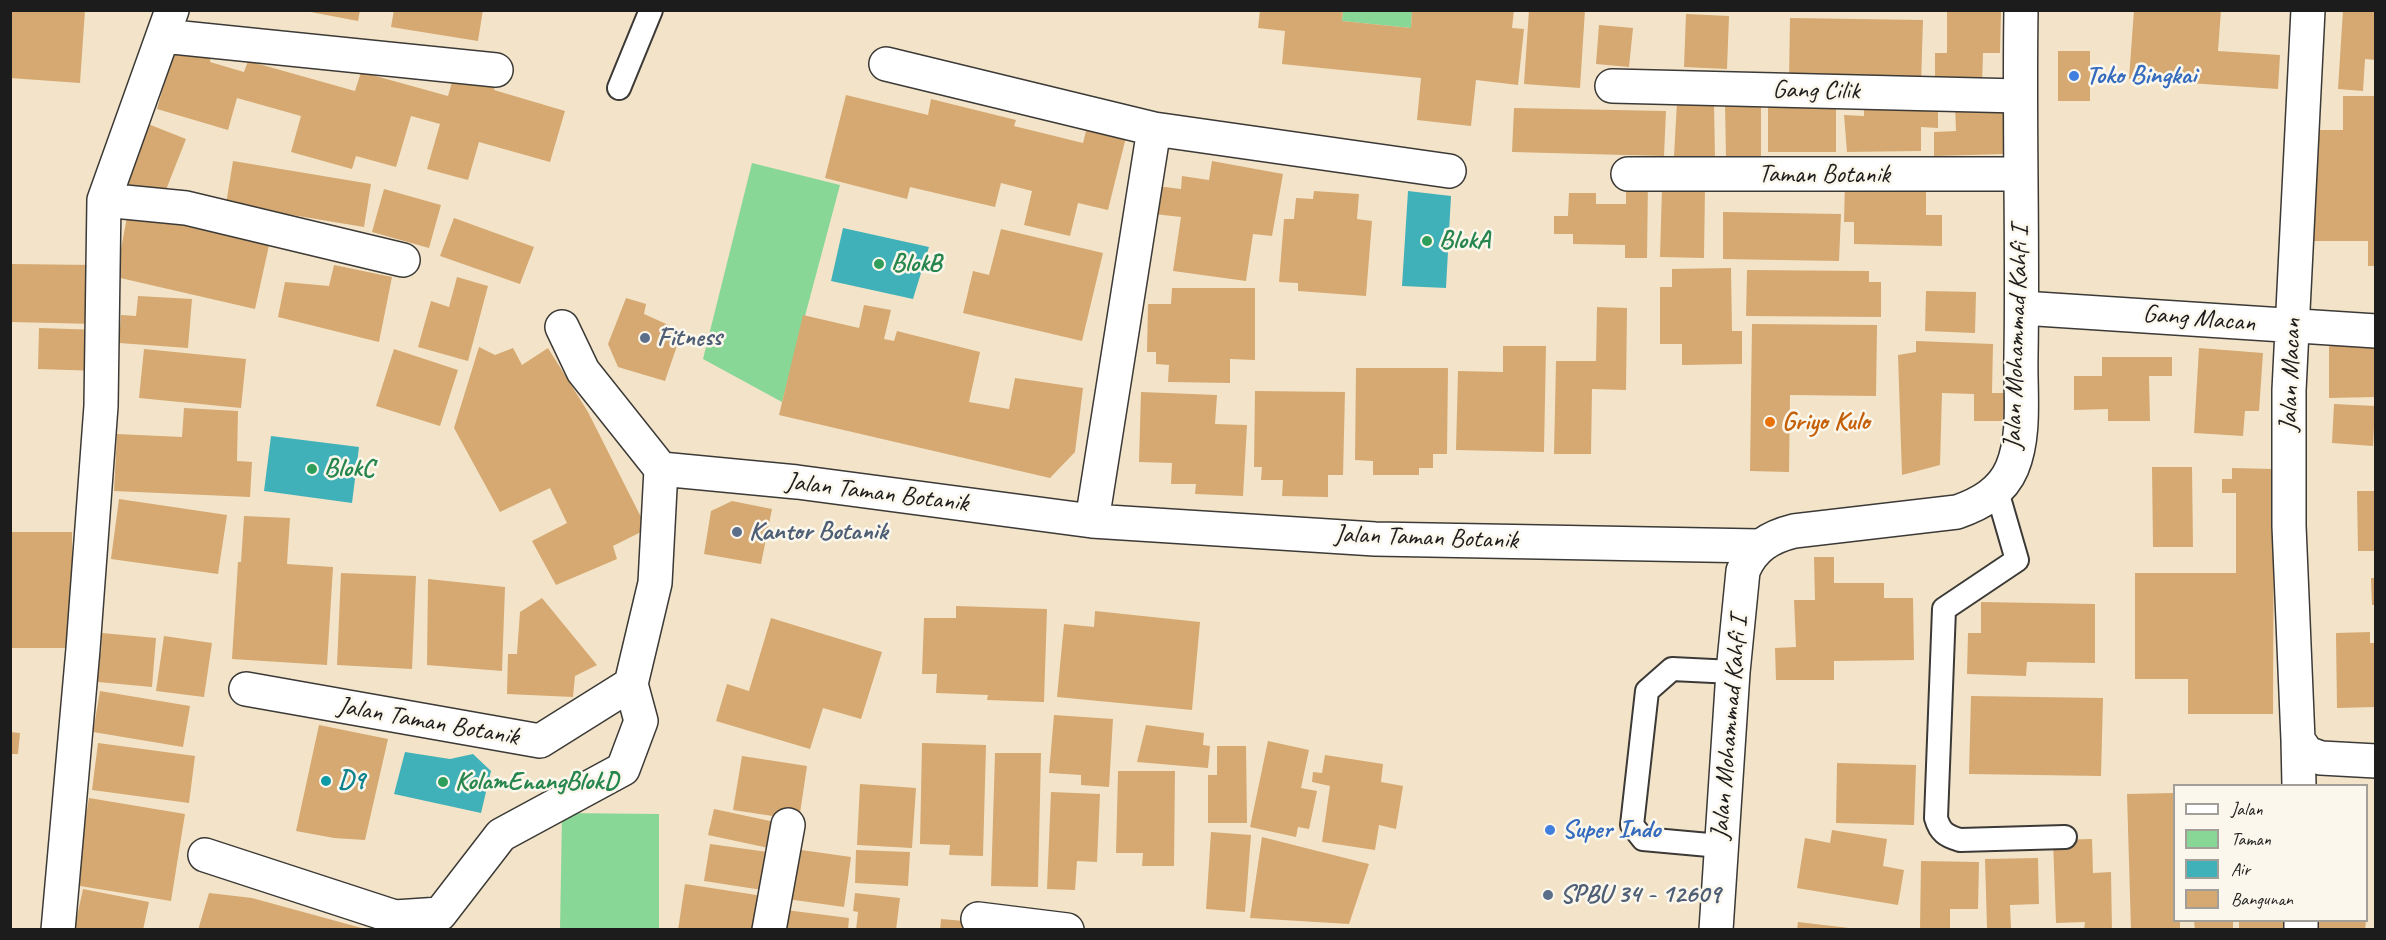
<!DOCTYPE html>
<html>
<head>
<meta charset="utf-8">
<style>
	body { margin:0 }
	#map { position:relative; width:2386px; height:940px; overflow:hidden; background:#f3e4c9; font-family:Caveat,sans-serif }
	canvas { display:block }
	.frame { position:absolute; inset:0; border:12px solid #1c1c1c; pointer-events:none }
	.legend { position:absolute; left:2173px; top:784px; width:195px; height:138px; box-sizing:border-box; background:#fbf7ec; border:2px solid #a29f99; margin:0; padding:8px 10px; list-style:none; font-size:18px; color:#1c1c1c }
	.legend li { display:flex; align-items:center; gap:12px; height:30px }
	.legend b { width:30px; border:2px solid #a29f99 }
</style>
</head>
<body>
<div id="map">
<canvas width="2386" height="940"></canvas>
<div class="frame"></div>
<ul class="legend">
<li><b style="height:8px;background:#fff"></b>Jalan</li>
<li><b style="height:16px;background:#89d796"></b>Taman</li>
<li><b style="height:16px;background:#41b1b9"></b>Air</li>
<li><b style="height:16px;background:#d5a971"></b>Bangunan</li>
</ul>
</div>
<script>
const c = document.querySelector('canvas').getContext('2d');
c.lineJoin = 'round';
function paint(path, color) {
  c.fillStyle = color;
  c.fill(path, 'evenodd');
}
function strokePath(path, color, width, dash) {
  c.strokeStyle = color;
  c.lineWidth = width;
  c.lineCap = dash ? 'butt' : 'round';
  c.setLineDash(dash || []);
  c.stroke(path);
}
function write(font, color, halo, rows, align = 'center') {
  c.font = font + ' Caveat,sans-serif';
  c.lineWidth = 5;
  c.setLineDash([]);
  c.textBaseline = 'middle';
  c.strokeStyle = halo;
  c.fillStyle = color;
  for (const [text, x, y, turn = 0] of rows) {
    c.save();
    c.translate(x, y);
    c.rotate((+turn || 0) * Math.PI / 180);
    c.textAlign = isNaN(turn) ? turn : align;
    if (halo) c.strokeText(text, 0, 0);
    c.fillText(text, 0, 0);
    c.restore();
  }
}
paint(new Path2D(`
	M1343,11H1412L1411,28L1342,21Z
	M752,163L840,185L782,402L703,359Z
	M562,813L659,814V929L560,930Z`), '#89d796');
paint(new Path2D(`
	M1408,191L1451,196L1446,288L1402,286Z
	M843,228L929,247L913,299L831,281Z
	M271,436L359,447L352,503L264,491Z
	M405,752L450,759L473,754L491,771L481,813L394,794Z`), '#41b1b9');
paint(new Path2D(`
	M10,10H85L80,83L10,78Z
	M300,10H360L358,21Z
	M394,10H483L478,41L391,27Z
	M1260,10H1343L1342,21L1411,28L1412,10H1514L1512,28L1524,29L1518,85L1476,80L1471,126L1417,120L1421,78L1282,64L1285,31L1258,28Z
	M1529,10H1585L1580,88L1524,84Z
	M1947,10H2001L2000,53H1983L1982,85H1935V53H1947Z
	M2134,10H2221L2218,51L2280,55L2278,89L2129,79Z
	M2343,10H2376V60L2365,59L2363,91L2338,89Z
	M1686,14L1729,16L1727,69L1684,67Z
	M1790,18L1923,20L1921,84L1789,81Z
	M1599,25L1633,28L1629,67L1596,64Z
	M175,46L211,57L210,62L244,72L248,61L355,91L361,72L448,96L456,68L497,80L494,90L565,111L550,162L479,142L468,180L427,169L440,124L411,116L396,167L356,156L352,169L291,152L301,116L237,98L228,130L157,109Z
	M2058,51H2090V101H2058Z
	M846,95L928,115L931,99L1016,120L1014,126L1083,143L1087,127L1126,137L1108,210L1078,203L1070,236L1024,225L1032,191L1001,183L995,207L910,187L907,199L825,178Z
	M2343,96H2376V266H2368V241H2310V130H2343Z
	M1864,98L1938,100V128L1921,127V151L1847,152L1844,115L1864,116Z
	M1677,102L1714,103L1715,159L1674,156Z
	M1725,104L1761,105V159L1726,158Z
	M1768,105H1836V152H1768Z
	M1955,105H2003L2005,154L1934,156V132L1956,131Z
	M1514,108L1666,111L1664,156L1512,152Z
	M138,120L186,139L162,200L114,182Z
	M233,161L371,184L364,227L226,204Z
	M1212,161L1283,174L1272,236L1253,234L1246,281L1173,271L1181,217L1154,214L1157,186L1181,189L1182,176L1209,180Z
	M1626,180H1648L1647,258H1625V245L1573,244V234H1554V216H1568L1569,193H1596V204H1626Z
	M1845,181L1926,182V215H1942V246L1854,244V222H1844Z
	M1662,188H1705L1704,258L1660,257Z
	M384,189L441,205L429,248L372,232Z
	M1314,191L1359,194L1357,219L1372,221L1366,296L1298,291V283L1279,282L1284,219H1294L1296,198L1313,199Z
	M128,211L271,236L255,309L116,277Z
	M1723,212L1841,214L1839,261L1723,259Z
	M454,218L534,247L520,284L440,256Z
	M1001,229L1103,253L1082,341L963,313L973,271L989,275Z
	M10,264L96,265V324L10,322Z
	M334,265L392,277L379,342L278,317L285,282L329,286Z
	M1731,268L1732,331H1742V364L1682,365V344H1660V287H1672V269Z
	M1747,270L1869,271V282H1881V317L1746,316Z
	M457,277L488,286L468,361L418,347L431,301L449,307Z
	M1172,288H1255V360L1230,359V383L1168,382L1169,365L1156,364V352H1147L1148,304H1171Z
	M1926,291L1976,292L1975,333L1925,331Z
	M138,296L192,299L188,348L119,343L121,315L136,316Z
	M626,298L646,304L644,314L682,331L665,381L618,367L608,344Z
	M864,305L891,310L884,339L894,341L897,331L980,352L969,402L1009,409L1015,378L1083,388L1075,452L1050,478L779,415L803,315L859,328Z
	M1597,307L1627,308L1626,390L1592,389L1591,454H1554L1556,361H1596Z
	M1752,324L1877,325L1876,396L1790,395L1789,472L1750,471Z
	M39,328L101,330L100,371L38,369Z
	M1916,341L1993,344L1992,393H2009L2008,421H1974V394L1942,393L1940,465L1902,475L1898,355L1916,352Z
	M2376,345V397L2329,398V346Z
	M1503,346H1546L1544,452L1456,450L1458,371L1503,372Z
	M479,347L495,355L513,348L522,365L548,348L588,412L647,529L613,546L617,559L556,585L532,541L567,523L550,488L500,512L454,428Z
	M2199,348L2263,353L2259,411H2245L2243,436L2194,433Z
	M144,349L246,359L241,408L139,398Z
	M394,349L458,370L440,426L376,406Z
	M2102,357H2172V376H2149L2150,421H2108V409L2074,410V376H2102Z
	M1356,368H1448L1447,454H1433V468H1419V475H1373V461L1355,460Z
	M1255,391L1345,392L1343,475H1328V497L1282,496L1283,480H1261L1262,467H1254Z
	M1141,392L1217,395L1215,424L1247,425L1243,496L1195,494L1196,484H1171L1172,463L1139,462Z
	M2334,404L2375,406L2373,446L2332,443Z
	M184,408L238,411L237,461L252,462L250,497L114,491L117,434L182,437Z
	M2152,467H2192L2193,547H2153Z
	M2232,468L2274,469L2273,714H2188V679H2135V573H2236V493H2222V479H2232Z
	M2357,491H2376V551H2358Z
	M119,499L227,515L218,574L111,559Z
	M732,501L772,509L761,564L704,554L711,511Z
	M244,516L290,518L287,564L333,567L327,665L232,659L238,562H241Z
	M10,532H72L73,648H10Z
	M1814,557H1834V583H1884V598H1913L1914,660L1834,661V680H1776L1775,648L1796,647L1794,600H1815Z
	M341,573L416,576L412,669L337,665Z
	M2371,578H2376V605H2372Z
	M428,579L505,587L502,671L427,665Z
	M542,598L597,665L575,676L573,697L507,694L508,654H517L520,612Z
	M1981,602L2095,604V663L2027,662L2026,676L1967,674L1968,633H1981Z
	M956,606L1047,609L1044,702L987,700L988,695L936,693L937,674H922L924,618H956Z
	M1095,611L1200,622L1192,710L1057,697L1064,624L1094,627Z
	M771,618L882,652L861,719L823,708L810,749L716,721L727,684L749,691Z
	M2370,632V643H2376V707L2337,708L2336,633Z
	M102,633L156,638L152,687L87,681L90,652L101,653Z
	M164,636L212,643L204,697L156,691Z
	M100,691L190,706L183,747L93,732Z
	M1971,696L2103,698L2101,776L1969,774Z
	M1054,715L1113,719L1109,787L1081,785V775L1049,773Z
	M319,725L388,739L365,840L334,838L296,831Z
	M1146,725L1204,733L1203,745L1210,746L1208,768L1137,762Z
	M10,732L20,733L18,754H10Z
	M1268,741L1309,750L1301,788L1317,791L1309,829L1298,827L1296,837L1250,827Z
	M98,743L195,756L189,803L92,790Z
	M922,743L986,745L983,856L949,855L950,845L920,844Z
	M1217,746H1246L1247,823H1208V775H1217Z
	M995,753H1041L1038,887L991,886Z
	M1325,755L1383,764L1381,782L1403,786L1396,829L1379,825L1375,850L1322,842L1330,786L1312,782L1313,772L1322,773Z
	M742,756L807,766L799,820L733,810Z
	M1837,763L1916,765L1914,825L1836,823Z
	M1118,771H1175L1174,866H1142L1143,853H1116Z
	M860,784L916,788L912,848L857,845Z
	M1051,792L1100,794L1097,862L1077,861L1075,890L1047,889Z
	M2174,793V920L2180,921V930H2131L2127,794Z
	M89,798L185,814L171,901L74,885Z
	M714,809L784,824L778,850L708,835Z
	M1832,830L1887,839L1883,866L1904,870L1898,905L1797,888L1805,838L1830,843Z
	M1211,832L1251,835L1245,912L1206,909Z
	M1262,837L1369,864L1349,924L1250,918Z
	M2092,839L2093,873L2111,872L2112,930H2084L2085,922L2056,923L2053,840Z
	M710,844L775,853L769,891L704,881Z
	M787,848L851,857L844,907L780,898Z
	M856,850L910,852L908,886L855,883Z
	M2038,858L2039,904L2010,905L2011,928H1987L1985,859Z
	M1921,861L1979,862L1978,909H1950V929H1920Z
	M685,884L763,896L758,930H678Z
	M83,889L149,902L143,930H74Z
	M209,893L252,898L369,930H198Z
	M855,893L900,898L896,930H856L858,912L853,911Z
	M778,909L849,918L848,930H776Z
	M941,919L965,921L964,930H940Z
	M2194,921H2233V930H2195Z
	M2239,921H2285V930H2239Z
	M2318,921H2366L2365,930H2318Z
	M1798,922L1849,928V930H1797Z`), '#d5a971');
const service = new Path2D(`
	M619,88L651,10
	M1997,491L2017,560L1944,609L1936,818C1940,832 1946,836 1960,840L2065,837
	M1720,846L1643,839L1632,825L1647,691L1672,669L1733,672`);
const minor = new Path2D(`
	M2308,10L2289,390V526L2298,740L2307,753L2321,758L2376,761
	M163,36L496,70
	M886,64L1154,129L1449,171
	M1612,86L2019,96
	M1628,174H2020
	M104,200L186,208L403,260
	M2022,308L2376,331
	M562,327L583,371L661,469L797,482L1092,521L1375,539L1759,546
	M1092,521L1154,129
	M246,689L540,741L631,684
	M2298,740L2299,786
	M205,855L395,917L440,914L501,835L623,769L641,721L631,684L655,583L661,469
	M978,919L1067,930
	M2301,920V930
	M58,930L83,649L101,406L104,200L172,10
	M769,930L788,825`);
const secondary = new Path2D(`
	M1716,930L1733,672L1743,571C1753,547 1770,537 1794,531L1957,512C1980,504 2002,492 2012,468C2026,435 2020,391 2021,356C2023,241 2019,126 2021,10`);
strokePath(service, '#3c3a36', 26);
strokePath(minor, '#3c3a36', 36);
strokePath(secondary, '#3c3a36', 36);
strokePath(service, '#fff', 22);
strokePath(minor, '#fff', 33);
strokePath(secondary, '#fff', 33);
for (const [x, y, r, color] of [
	[2074,76,6,"#3f7fe0"],
	[1427,241,6,"#2e9e5b"],
	[879,264,6,"#2e9e5b"],
	[645,338,6,"#5c6f8a"],
	[1770,422,6,"#e8710a"],
	[312,469,6,"#2e9e5b"],
	[737,532,6,"#5c6f8a"],
	[326,781,6,"#0f9aa8"],
	[443,782,6,"#2e9e5b"],
	[1550,830,6,"#3f7fe0"],
	[1548,895,6,"#5c6f8a"]
]) {
  const dot = new Path2D();
  dot.arc(x, y, r, 0, 2 * Math.PI);
  c.fillStyle = color;
  c.fill(dot);
  strokePath(dot, '#fbf7ec', 2);
}
write('bold 26px', '#366cbe', '#fbf7ec', [
	["Toko Bingkai",2086,76],
	["Super Indo",1562,830]
], 'left');
write('26px', '#1c1c1c', '#fbf7ec', [
	["Gang Cilik",1816,91,1],
	["Taman Botanik",1824,175],
	["Gang Macan",2199,319,5],
	["Jalan Mohammad Kahfi I",2017,338,-88],
	["Jalan Macan",2291,375,-88],
	["Jalan Taman Botanik",877,493,7],
	["Jalan Taman Botanik",1426,538,2],
	["Jalan Taman Botanik",428,722,10],
	["Jalan Mohammad Kahfi I",1730,728,-85]
]);
write('bold 26px', '#27864d', '#fbf7ec', [
	["BlokA",1439,241],
	["BlokB",891,264],
	["BlokC",324,469],
	["KolamEnangBlokD",455,782]
], 'left');
write('bold 26px', '#4e5e75', '#fbf7ec', [
	["Fitness",657,338],
	["Kantor Botanik",749,532],
	["SPBU 34 - 12609",1560,895]
], 'left');
write('bold 26px', '#c56008', '#fbf7ec', [
	["Griyo Kulo",1782,422]
], 'left');
write('bold 26px', '#0d838f', '#fbf7ec', [
	["D9",338,781]
], 'left');
</script>
</body>
</html>
